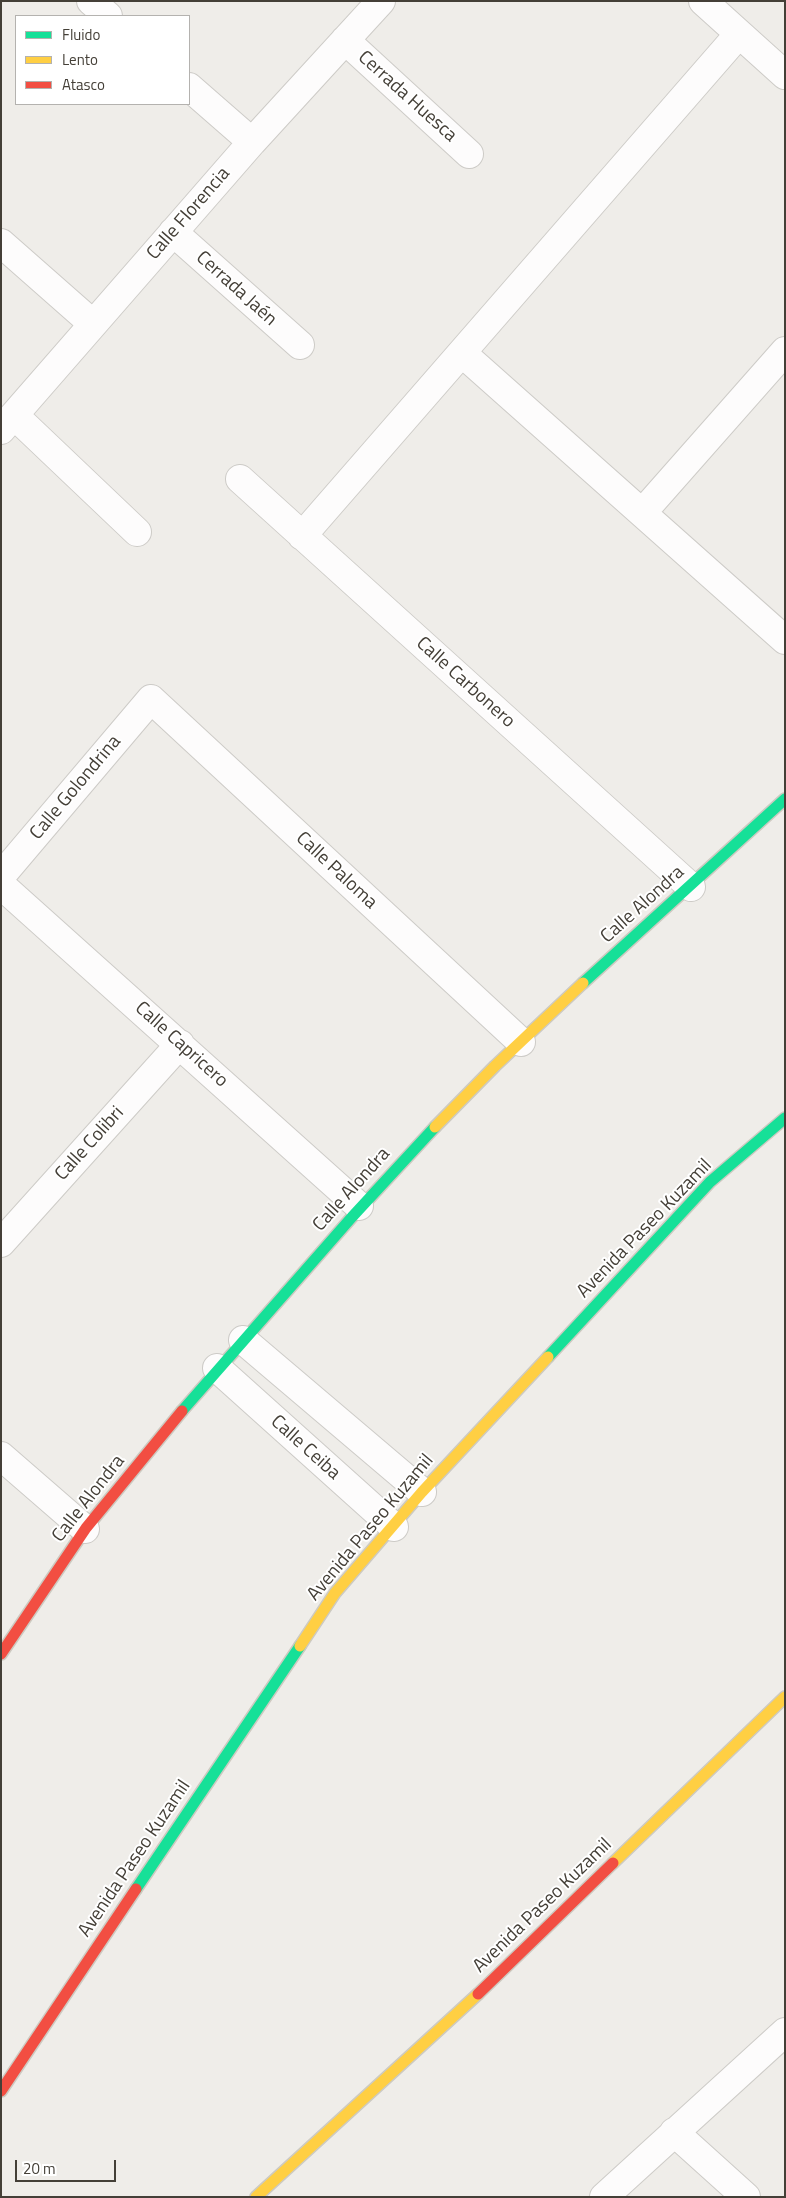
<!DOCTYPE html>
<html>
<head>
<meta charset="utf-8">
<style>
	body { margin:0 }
	#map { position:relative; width:786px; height:2198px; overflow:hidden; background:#efede9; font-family:"Titillium Web",sans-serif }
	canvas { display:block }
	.frame { position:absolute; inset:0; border:2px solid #443f37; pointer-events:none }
	.legend { position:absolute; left:15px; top:15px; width:175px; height:90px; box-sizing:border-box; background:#fff; border:1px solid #b4b2af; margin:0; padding:6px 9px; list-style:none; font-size:15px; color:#443f37 }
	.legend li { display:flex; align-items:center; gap:10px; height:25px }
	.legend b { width:25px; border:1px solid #b4b2af }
	.scale { position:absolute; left:15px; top:2160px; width:101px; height:22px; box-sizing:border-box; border:2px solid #443f37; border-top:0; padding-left:6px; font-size:15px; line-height:18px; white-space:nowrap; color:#443f37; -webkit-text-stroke:4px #fff; paint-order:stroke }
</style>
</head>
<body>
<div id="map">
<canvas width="786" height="2198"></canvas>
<div class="frame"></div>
<ul class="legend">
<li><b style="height:6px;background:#16e098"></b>Fluido</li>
<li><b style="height:6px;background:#ffcf43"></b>Lento</li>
<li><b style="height:6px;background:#f24e42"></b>Atasco</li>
</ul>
<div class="scale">20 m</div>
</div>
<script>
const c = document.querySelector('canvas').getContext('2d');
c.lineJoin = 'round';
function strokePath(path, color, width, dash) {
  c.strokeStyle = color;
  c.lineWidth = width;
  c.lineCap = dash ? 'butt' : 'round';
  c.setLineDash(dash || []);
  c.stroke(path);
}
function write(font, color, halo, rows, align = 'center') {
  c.font = font + ' "Titillium Web",sans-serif';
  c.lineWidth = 4;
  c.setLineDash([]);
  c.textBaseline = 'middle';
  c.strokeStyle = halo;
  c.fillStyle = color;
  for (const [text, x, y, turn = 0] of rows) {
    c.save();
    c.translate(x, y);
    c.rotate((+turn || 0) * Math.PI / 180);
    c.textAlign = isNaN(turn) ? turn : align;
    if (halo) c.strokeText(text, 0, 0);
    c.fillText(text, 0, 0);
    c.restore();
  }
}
const street = new Path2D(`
	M91,1L108,16
	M703,1L785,75
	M345,40L469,154
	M189,87L252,142
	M173,232L300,345
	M1,243L93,324
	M462,353L785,640
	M14,415L137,532
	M1,430L252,142L381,1
	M240,479L691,887
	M642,513L785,351
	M302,536L739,34
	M1,876L151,699L521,1042
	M1,885L359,1206
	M1,1243L180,1044
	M243,1340L422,1492
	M217,1368L394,1527
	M1,1456L85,1529
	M674,2132L746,2197
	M604,2197L785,2032`);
const fast = new Path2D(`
	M583,983L785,799
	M548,1357L710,1182L785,1118
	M182,1411L352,1217L435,1127
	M136,1889L300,1646`);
const slow = new Path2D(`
	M435,1127L495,1066L583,983
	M300,1646L335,1593L422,1492L548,1357
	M613,1863L785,1697
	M256,2197L478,1994`);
const jam = new Path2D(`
	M1,1654L86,1528L182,1411
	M478,1994L613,1863
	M1,2091L136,1889`);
strokePath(street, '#cdcbc7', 30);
strokePath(fast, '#cdcac1', 14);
strokePath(slow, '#cdcac1', 14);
strokePath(jam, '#cdcac1', 14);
strokePath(street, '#fdfcfc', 28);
strokePath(fast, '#16e098', 11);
strokePath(slow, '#ffcf43', 11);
strokePath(jam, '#f24e42', 11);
write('19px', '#443f37', '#fff', [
	["Cerrada Huesca",407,97,42],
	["Calle Florencia",189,214,-49],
	["Cerrada Jaén",236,289,42],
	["Calle Carbonero",465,683,42],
	["Calle Golondrina",76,788,-50],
	["Calle Paloma",336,871,43],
	["Calle Alondra",643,905,-42],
	["Calle Capricero",181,1045,42],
	["Calle Colibri",90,1144,-48],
	["Calle Alondra",352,1190,-48],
	["Avenida Paseo Kuzamil",645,1229,-46],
	["Calle Ceiba",305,1448,42],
	["Calle Alondra",89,1499,-52],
	["Avenida Paseo Kuzamil",371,1528,-50],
	["Avenida Paseo Kuzamil",135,1859,-56],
	["Avenida Paseo Kuzamil",543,1906,-44]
]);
</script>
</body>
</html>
